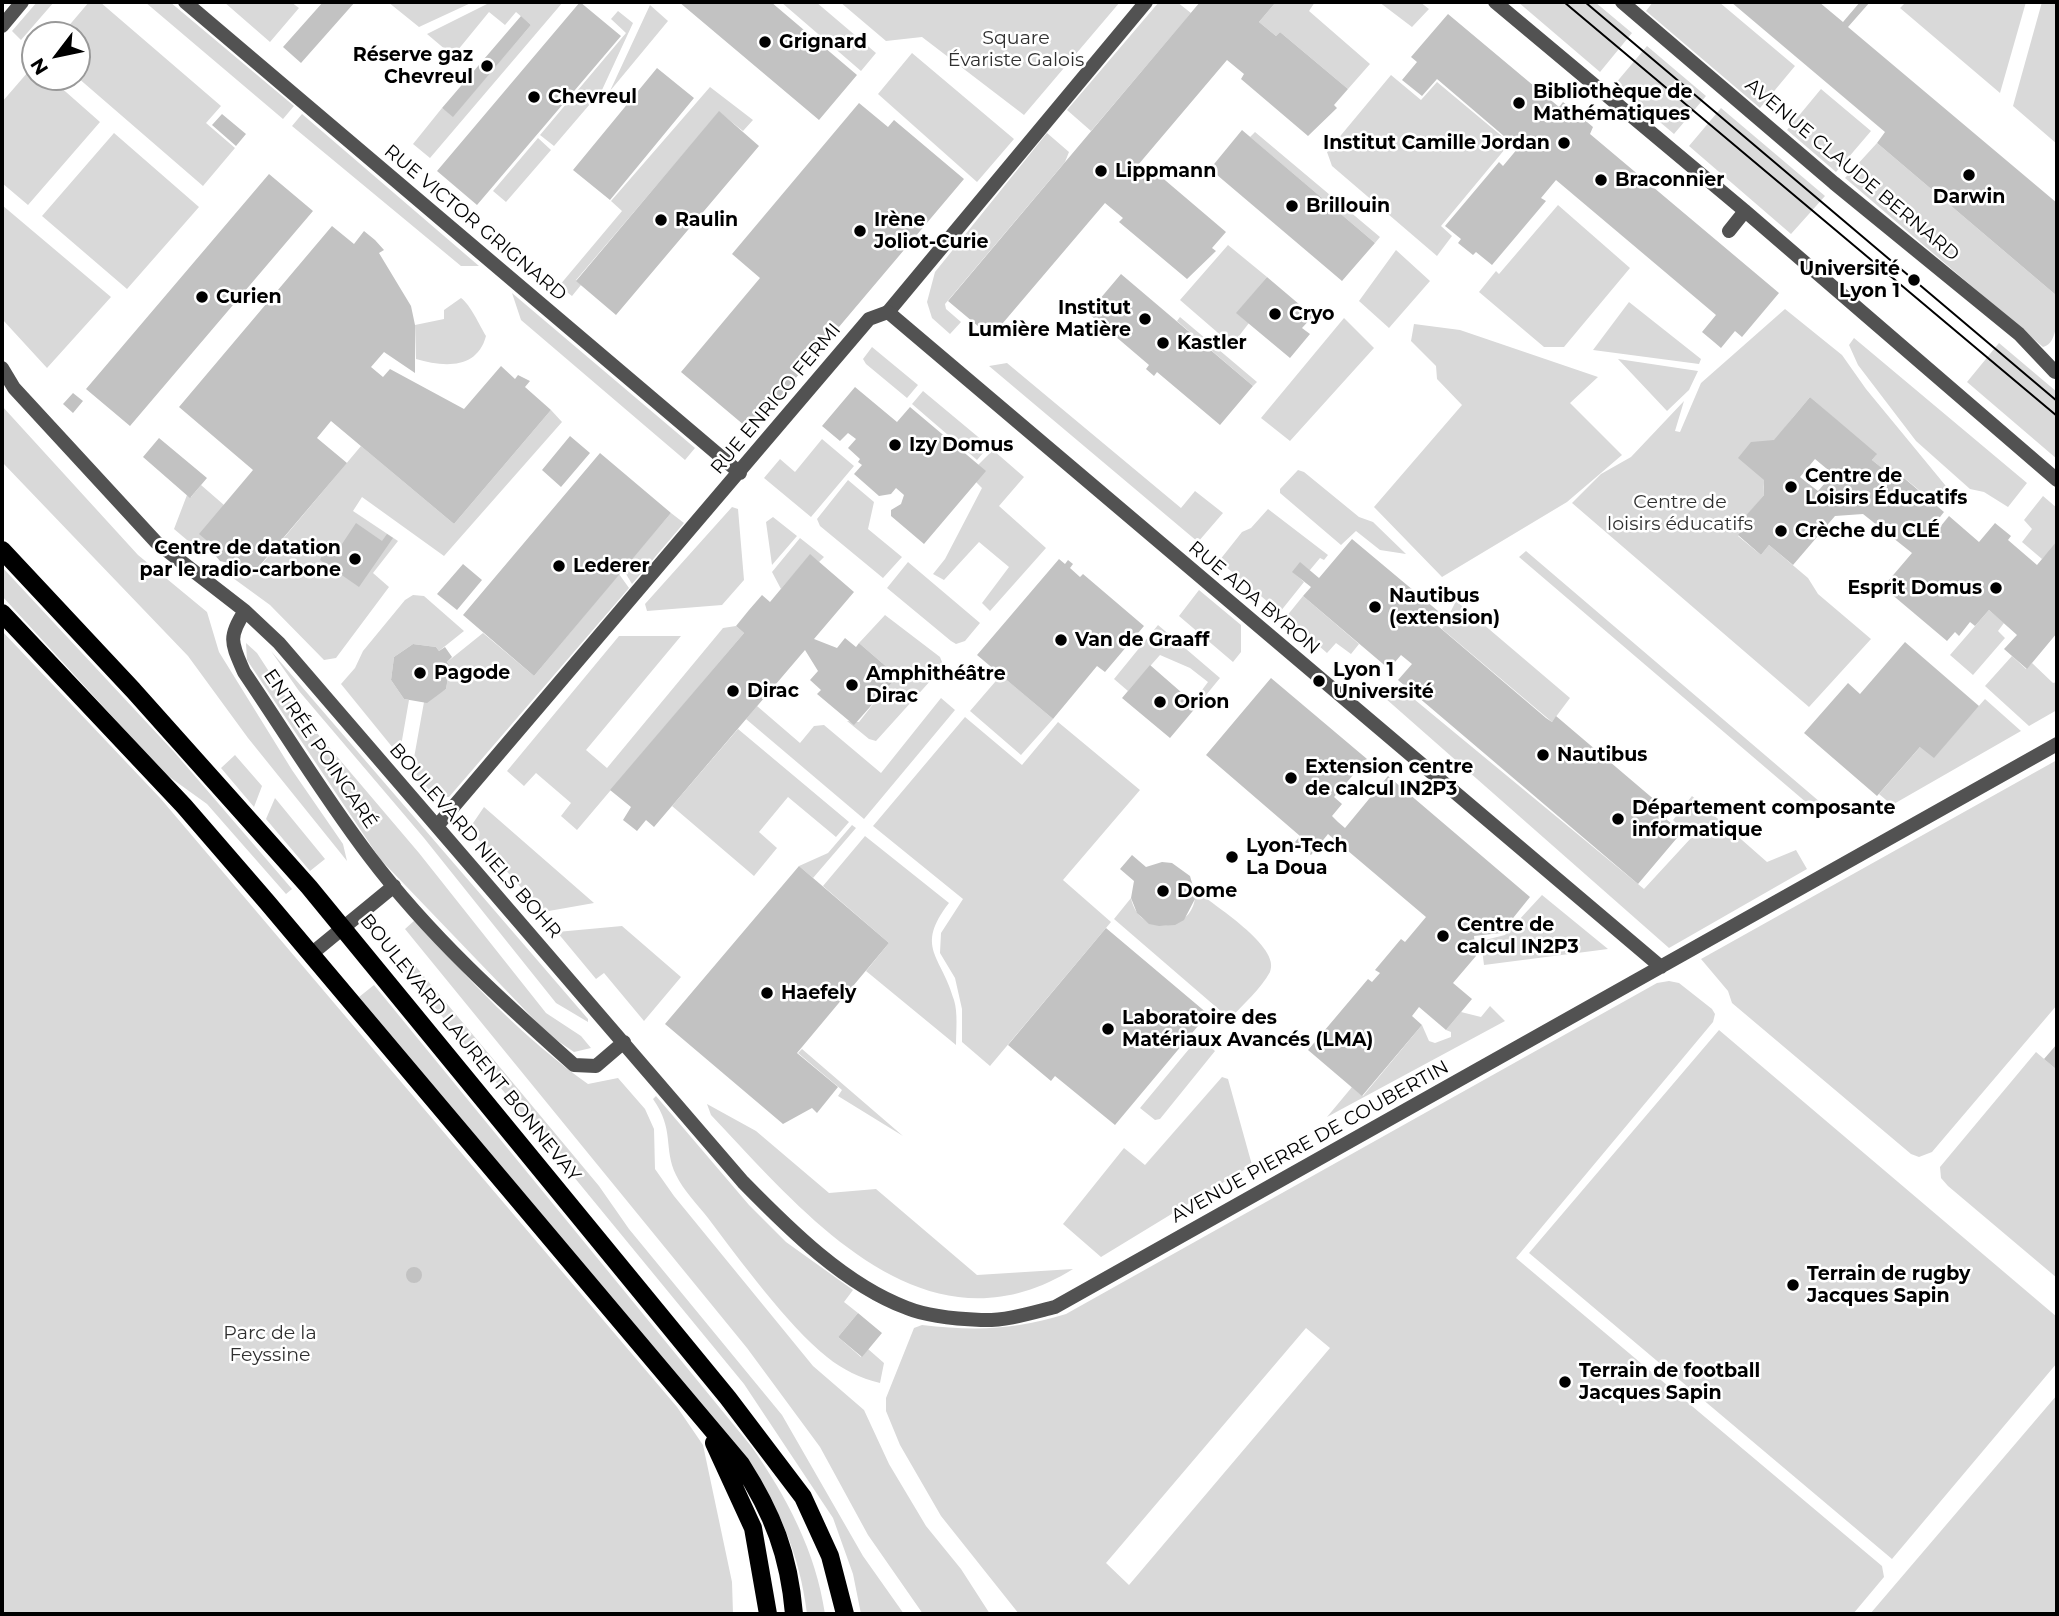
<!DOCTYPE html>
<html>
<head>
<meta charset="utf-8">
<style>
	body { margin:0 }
	#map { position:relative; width:2059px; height:1616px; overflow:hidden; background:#fff; font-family:Montserrat,sans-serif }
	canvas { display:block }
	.frame { position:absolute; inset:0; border:4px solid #000; pointer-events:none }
	.north { position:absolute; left:21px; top:21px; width:70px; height:70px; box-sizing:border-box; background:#fff; border:2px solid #999; border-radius:50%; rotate:238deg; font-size:19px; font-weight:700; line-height:28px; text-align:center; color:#000 }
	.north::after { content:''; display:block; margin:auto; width:24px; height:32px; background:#000; clip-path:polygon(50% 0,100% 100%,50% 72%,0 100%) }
</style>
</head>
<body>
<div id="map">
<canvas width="2059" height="1616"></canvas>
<div class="frame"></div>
<div class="north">N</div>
</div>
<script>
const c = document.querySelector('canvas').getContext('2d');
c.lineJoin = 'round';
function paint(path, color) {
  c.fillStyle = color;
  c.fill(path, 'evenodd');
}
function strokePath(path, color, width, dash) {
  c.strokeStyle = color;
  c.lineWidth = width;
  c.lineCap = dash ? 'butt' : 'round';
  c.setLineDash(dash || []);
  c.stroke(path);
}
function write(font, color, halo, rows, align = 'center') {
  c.font = font + ' Montserrat,sans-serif';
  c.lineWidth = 5;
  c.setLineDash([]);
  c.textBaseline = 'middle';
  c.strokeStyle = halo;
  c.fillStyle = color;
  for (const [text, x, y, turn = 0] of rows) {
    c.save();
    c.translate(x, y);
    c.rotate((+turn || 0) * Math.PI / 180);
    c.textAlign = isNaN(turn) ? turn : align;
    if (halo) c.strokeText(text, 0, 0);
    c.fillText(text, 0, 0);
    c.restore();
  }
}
paint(new Path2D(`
	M37,2H54L21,40L12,31Z
	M89,2H100L221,106L206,123L235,148L203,186L77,77V35H61Z
	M145,2H170L294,106L283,119Z
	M224,2H291L299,8L270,42Z
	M388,2H473L419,27Z
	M491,2H563L430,158L413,144L442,108L453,116L531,25L516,12L505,25L489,12L453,56L427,34Z
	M781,2H816L876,53L861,71Z
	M840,2H1120L1024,115L922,37L886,41Z
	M1159,2H1177L1191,13L1091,131L1067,110Z
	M1276,2H1315L1309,11L1370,64L1348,89L1280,32L1276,36L1259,22Z
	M1379,2H1420L1429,9L1412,27Z
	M1518,2H1595L1632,33L1600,72Z
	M1653,2H1719L1795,66L1760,108L1646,11Z
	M1906,2H2026L2000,93L1900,8Z
	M2042,2H2057V144L2013,106Z
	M650,5L668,21L610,91Z
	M618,11L633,23L602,90L554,146L540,135L626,33L611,19Z
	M1647,46L1706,96L1674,134L1615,84Z
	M912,53L1014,139L977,182L878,94Z
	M34,65L35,77H49L100,122L28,205L2,183V102Z
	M1391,75L1421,100L1437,82L1510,143L1441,226L1452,236L1437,256L1332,166L1327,152Z
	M710,87L753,120L743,131L719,112L576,280L581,285L572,296L559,286L622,211L611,201Z
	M1821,89L1871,131L1836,172L1787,130Z
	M1721,108L1825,196L1791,234L1689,146Z
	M302,114L479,266H461L292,126Z
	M1255,132L1380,237L1375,243L1250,137Z
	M114,133L199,207L127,289L42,216Z
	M1047,133L1069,152L1065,162L945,304L946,309L961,322L950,334L932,318L927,302L935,272Z
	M538,138L551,150L506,202L493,191Z
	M1877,143L2057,296C2057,312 2059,344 2043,347L1845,178Z
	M2,205L111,297L47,368L2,319Z
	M1558,205L1630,268L1564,347H1544L1479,292L1496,271L1499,274Z
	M1228,245L1267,277L1237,313L1249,323L1232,345L1180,300Z
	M1396,250L1430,281L1389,328L1359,301Z
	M512,293L695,448L685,460L521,320Z
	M461,298C470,304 480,326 486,336C477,370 443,367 416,359L415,325L444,319V310Z
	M1629,302L1701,359L1699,364L1593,350Z
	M1785,309L1842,355L1866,389L1950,491L1937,505L1891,467L1887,472L1872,460L1876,455L1810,397C1783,430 1762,449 1764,495L1744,519L1748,524L1738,536L1761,555L1769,545L1808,578L1818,594L1871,639L1809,707L1572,503L1601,474L1631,457L1684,401L1675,431L1680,432L1701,383Z
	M1180,317L1257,382L1253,386L1177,321Z
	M1344,318L1374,348L1290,441L1261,418Z
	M1414,324L1460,330L1598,377L1570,403L1622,455L1567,502L1442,577L1374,507L1462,405L1437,379L1436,366L1411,341Z
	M1854,338L2027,483L2008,507L1984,492L1970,489L1916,441L1858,365L1849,345Z
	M1999,343L2057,392V459L1967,382Z
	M872,347L918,385L907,398L866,364L863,359Z
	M1618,359L1698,371L1689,390L1667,411Z
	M1007,363L1181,508L1195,491L1223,513L1198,542L989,366Z
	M923,391L989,446L977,460L912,404Z
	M2,406L138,555L207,612L219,652L292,770L343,844L347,861L248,738L188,656L2,462Z
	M551,410L562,422L444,556L362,497L353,511L398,541L373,573L389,587L336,658L324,660L270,605L222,570L230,560L251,577L361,446L454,524Z
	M822,439L854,466L811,517L764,478L780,459L795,472Z
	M993,450L1024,477L999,506L1046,548L990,611L982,603L1009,567L979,542L944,580L933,574L945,559L982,488L976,482L978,465Z
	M1298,470L1304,472L1359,517L1373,522L1406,554L1380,550L1356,531L1341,545L1280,493V489Z
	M848,480L874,502L868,529L902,557L883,578L820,526L817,519Z
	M201,485L224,505L218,550L214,554L200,551L174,529L187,495L191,497Z
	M2043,496L2057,508V544L2042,559L2022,542L2032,529L2024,520Z
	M732,507L738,509L744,580L722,605L647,611L645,604Z
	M1268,509L1328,555L1324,560L1320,558L1310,570L1293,572L1304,582L1280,612L1219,561L1242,532L1251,528Z
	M671,513L684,523L632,584L623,569Z
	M773,517L797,536L772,565L766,522Z
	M800,538L824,557L819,562L810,555L781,589L772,572Z
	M1526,551L1827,808L1821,815L1519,557Z
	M908,562L980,623L965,641L956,644L951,641L887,588Z
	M2,567L175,753L292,889L286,894L207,804L164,773L2,596Z
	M619,574L629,588L449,797L434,796L412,769L424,702L446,689L450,666L447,662L483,633L534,676Z
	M1199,590L1241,625V652L1233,662L1179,616Z
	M413,595L424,596L464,631L439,651L436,647L413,644L394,657L391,680L404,699L409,700L401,746L393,748L341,684L355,668L363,651L405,600Z
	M1303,596L1359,644L1351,654L1336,643L1327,653L1286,617Z
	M1456,601L1570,698L1552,722L1442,629Z
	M1989,610L2004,623L1998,631L2005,638L1973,675L1950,655Z
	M885,615L940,657L942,662L941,669L876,741L869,739L847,721L859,722L896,675L859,643Z
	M1158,625L1220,678L1197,706L1193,702L1208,682L1190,668L1160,655L1128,691L1114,679Z
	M736,626L744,633L577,830L561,816L571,803L536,773L524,786L507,771L619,636H681L586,750L607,768L723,628Z
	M2,631L161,799L677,1407L703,1445L732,1582L733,1614H2Z
	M246,643L257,653L283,693L419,853L546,1013L581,1036L591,1048L574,1052L549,1035L380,859L247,660Z
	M271,651L588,1019V1022L556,1003L424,838L299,691Z
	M2012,656L2026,669L2032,663L2053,683L2057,682V710L2029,726L1985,686Z
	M1001,675L1053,719L1021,755L970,711Z
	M1397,685L1644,889L1691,838L1673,820L1692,796L1767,862L1796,850L1807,869L1669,948L1385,698Z
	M941,698L955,710L864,819L746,719L757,706L800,743L814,726L824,725L881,773Z
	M1985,699L2021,731L1892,805L1879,794L1921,746L1934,757Z
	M965,717L1022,765L1058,722L1140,790L1063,880L1111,922L990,1066L962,1042V1009L955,978L940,953L941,933L963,899L873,826Z
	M738,729L849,822L836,837L788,797L759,832L777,848L754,876L672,806Z
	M235,755L262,786L254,807L221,768Z
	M2057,760V1005L1932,1152L1919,1157L1911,1154L1732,1003L1728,991L1701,959Z
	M275,798L325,859L310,871L266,819Z
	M484,807L594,903L543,912L469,829Z
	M852,825L856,828L813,878L799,866L828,853Z
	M865,836L949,903C914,948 942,956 954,1000C958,1013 956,1031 956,1045L866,971L889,943L823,886Z
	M1195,890C1212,904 1282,947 1270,972C1261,989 1242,1005 1230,1019L1114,919L1131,898C1139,939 1199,932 1195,890Z
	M1542,895L1608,949L1484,965L1481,941L1505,935Z
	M415,920C468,979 523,1038 588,1084L618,1078L645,1109L654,1129L655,1169L674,1196L813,1366L864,1410L889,1464L926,1526L961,1569L990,1614H923L868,1535L820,1447L747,1348L405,929Z
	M622,926L681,977L644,1021L604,973L596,979L557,932Z
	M408,957L599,1186L629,1229L782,1415L863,1556L904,1614H861L853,1574L833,1518L744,1384L399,964Z
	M1669,981L1679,983L1712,1009L1715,1014L1713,1022L1516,1258L1882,1566L1884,1577L1853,1614H1019L941,1516L900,1445L886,1411V1398L914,1328L922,1325C975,1331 1015,1330 1066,1314L1657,983ZM1306,1328L1330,1348L1129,1585L1106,1563Z
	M374,985L751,1446C787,1497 816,1552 825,1614H807C800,1555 778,1504 744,1455L359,997Z
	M1490,1006L1505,1021L1327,1117L1352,1087L1363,1096L1422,1025L1429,1041L1435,1043L1451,1037V1032L1446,1030L1461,1012L1481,1017Z
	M1719,1030L2057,1317V1363L1892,1559L1529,1253Z
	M1199,1037L1215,1051L1160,1119L1155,1120L1140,1108Z
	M802,1049L903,1136L838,1096L842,1090L798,1053Z
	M2036,1052L2057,1070V1278L1948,1186L1941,1178L1940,1167Z
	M1222,1077L1228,1079L1252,1165L1101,1257L1063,1224L1124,1148L1145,1165Z
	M656,1096L749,1205L786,1242L853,1290L844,1302L858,1313L838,1337L861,1357L868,1349L884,1363L880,1383C860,1378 843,1370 827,1357C788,1326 739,1259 708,1218C698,1205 683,1190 676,1175C663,1148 675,1130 653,1099Z
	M707,1104L756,1131L829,1193L876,1189L977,1275L1073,1269C924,1362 803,1212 711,1115Z
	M2057,1395V1614H1870Z`), '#d9d9d9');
paint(new Path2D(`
	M323,2H355L301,63L283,47Z
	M580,2L621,36L477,205L437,171Z
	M679,2H771L857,75L819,120Z
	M1200,2H1276L1259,22L1276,36L1280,32L1348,89L1334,105L1337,108L1308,136L1241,79L1244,74L1227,60L1138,165L1155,180L1159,175L1226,232L1212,248L1216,251L1187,279L1119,222L1123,218L1105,203L991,337L948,301Z
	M1731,2H1819L1843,22L1860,2H1870L1848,27L2057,203V296L1877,143L1885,132Z
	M1448,14L1559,107L1563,102L1593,127L1590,134L1779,293L1742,337L1735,331L1721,348L1714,342L1702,332L1716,315L1556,180L1541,198L1546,201L1492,265L1476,252L1473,255L1458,243L1461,239L1445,226L1499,162L1503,166L1518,148L1437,79L1422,96L1402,80L1417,62L1411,57Z
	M521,16L531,25L453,117L442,108Z
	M657,68L694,98L610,200L573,170Z
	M859,103L888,127L894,120L964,179L751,431L681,372L760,278L732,254Z
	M719,111L759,146L616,315L576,281Z
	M222,114L246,134L236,146L212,125Z
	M1242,130L1375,243L1342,281L1210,169Z
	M269,174L313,211L130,426L86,389Z
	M332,226L354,244L364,231L375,240L384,250L379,253L411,306L415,325V373L384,352L371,367L383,377L390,369L464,409L501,366L515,379L518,375L530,381L525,387L551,410L454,524L331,421L317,438L347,463L250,577L230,560L228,563L220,561L214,554L218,550L199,534L253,470L179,407Z
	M1121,274L1253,386L1220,425L1157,372L1154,376L1146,369L1149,365L1088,313Z
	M1267,277L1313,316L1302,328L1310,334L1290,358L1236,313Z
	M855,387L897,422L910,407L986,471L924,544L891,516V510L901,504L904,495L896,488L891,494L879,496L854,474L862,465L858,462L860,459L848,448L856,439L848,433L840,441L822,426Z
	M73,393L83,401L73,413L63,404Z
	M1810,397L1877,454L1872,460L1887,472L1891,467L1944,512L1932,527L1936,532L1949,516L1979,542L1995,523L2011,536L2008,540L2037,565L2057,541V633L2027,669L2004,649L2017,635L1989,610L1975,626L1970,622L1959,636L1955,632L1947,641L1883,587L1912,553L1863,514L1835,516L1793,565L1769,545L1761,555L1738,535L1748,524L1743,519L1764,495V480L1738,458L1751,442L1774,440ZM1815,459L1833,474L1818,491L1800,477Z
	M570,436L590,453L561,487L542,470Z
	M159,438L207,478L190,498L143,457Z
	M600,453L671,513L534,676L463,615Z
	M356,523L382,541L387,534L393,538L359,587L320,560L324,549L336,553Z
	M1352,539L1438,611L1431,620L1546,718L1552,722L1556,716L1670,813L1666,819L1682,832L1638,884L1398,680L1412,664L1401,655L1389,669L1303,596L1311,587L1292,572L1300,562L1319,578Z
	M810,554L854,592L814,639L837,648L845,638L856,647L859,643L896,675L894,680L854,725L817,694L821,690L810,680L818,671L805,650L654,827L646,820L637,831L623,820L631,807L610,790L744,633L736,626L749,610L762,595L770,602Z
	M1059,559L1065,564L1068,560L1073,564L1070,568L1080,577L1083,574L1144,626L1105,672L1097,666L1053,719L977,655Z
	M463,564L482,580L457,610L437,594Z
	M1905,642L1979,706L1934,758L1920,747L1877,796L1804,733L1848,683L1860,694Z
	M413,644L436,647L439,651L445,647L452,657L447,662L450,666L446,689L427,703L404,699L391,680L394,657Z
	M1150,665L1197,706L1170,738L1122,698Z
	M1271,678L1367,759L1334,797L1342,804L1332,816L1338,822L1345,828L1388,776L1530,897L1501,933L1474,936L1476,956L1453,983L1472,999L1446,1030L1419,1007L1412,1016L1422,1025L1362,1096L1308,1050L1368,979L1372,982L1380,973L1375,970L1401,939L1405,942L1426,917L1328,834L1311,855L1295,842L1300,836L1206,755Z
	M1132,855L1146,867L1162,862L1172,863L1190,876L1196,897L1184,920L1175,925L1159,926L1149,924L1137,913L1131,898L1134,881L1120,869Z
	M799,866L889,943L797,1053L838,1087L817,1113L812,1108L783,1124L665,1024Z
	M1106,928L1208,1014L1115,1125L1055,1076L1051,1081L1008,1045Z
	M2057,1044V1070L2044,1059Z
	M406 1275a8 8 0 1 1 16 0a8 8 0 1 1-16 0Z
	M858,1313L882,1333L862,1357L838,1337Z`), '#c2c2c2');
strokePath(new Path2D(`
	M1495,2L1745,211L2057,480
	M1622,2L1834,183L2019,334L2055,372
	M1729,231L1745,211
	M888,312L1146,2`), '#525252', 14);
strokePath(new Path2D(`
	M185,2L740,473
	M2,26L22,2
	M2,368L14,388L156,542L245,611L279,643L743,1182C789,1229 845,1285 907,1308C929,1317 958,1319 981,1320C1006,1321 1031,1313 1055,1307L2057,744
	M245,611C227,638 232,644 244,672C286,734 325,798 370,857C429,935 502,1001 574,1065L596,1066L624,1042
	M437,826L869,319L888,312L1661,967
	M310,955L394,886`), '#525252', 14);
strokePath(new Path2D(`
	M2,550L133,690L309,887L728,1398L803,1497L830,1556L845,1614
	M2,613L184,806L267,902L741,1464C773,1514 789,1555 794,1614
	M714,1443L753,1528L768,1614`), '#000', 18);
strokePath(new Path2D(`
	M1564,2L2057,416
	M1585,2L2057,401`), '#000', 2);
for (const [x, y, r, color] of [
	[765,42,7,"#000"],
	[487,66,7,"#000"],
	[534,97,7,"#000"],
	[1519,103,7,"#000"],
	[1564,143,7,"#000"],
	[1101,171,7,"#000"],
	[1969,175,7,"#000"],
	[1601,180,7,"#000"],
	[1292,206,7,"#000"],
	[661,220,7,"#000"],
	[860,231,7,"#000"],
	[1914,280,7,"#000"],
	[202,297,7,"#000"],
	[1275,314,7,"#000"],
	[1145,319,7,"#000"],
	[1163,343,7,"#000"],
	[895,445,7,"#000"],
	[1791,487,7,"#000"],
	[1781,531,7,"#000"],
	[355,559,7,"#000"],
	[559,566,7,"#000"],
	[1996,588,7,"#000"],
	[1375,607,7,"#000"],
	[1061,640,7,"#000"],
	[420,673,7,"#000"],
	[1319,681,7,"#000"],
	[852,685,7,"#000"],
	[733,691,7,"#000"],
	[1160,702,7,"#000"],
	[1543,755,7,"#000"],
	[1291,778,7,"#000"],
	[1618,819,7,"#000"],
	[1232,857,7,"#000"],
	[1163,891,7,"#000"],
	[1443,936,7,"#000"],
	[767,993,7,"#000"],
	[1108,1029,7,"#000"],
	[1793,1285,7,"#000"],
	[1565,1382,7,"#000"]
]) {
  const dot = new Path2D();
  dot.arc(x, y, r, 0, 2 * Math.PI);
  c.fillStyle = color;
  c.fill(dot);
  strokePath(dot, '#fff', 2.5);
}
write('19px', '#303030', '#fff', [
	["Square",1016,38],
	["Évariste Galois",1016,60],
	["Centre de",1680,502],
	["loisirs éducatifs",1680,524],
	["Parc de la",270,1333],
	["Feyssine",270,1355]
]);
write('bold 19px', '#000', '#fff', [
	["Grignard",779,42],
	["Réserve gaz",473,55,"right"],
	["Chevreul",473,77,"right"],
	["Bibliothèque de",1533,92],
	["Mathématiques",1533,114],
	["Chevreul",548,97],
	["Institut Camille Jordan",1550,143,"right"],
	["Lippmann",1115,171],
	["Braconnier",1615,180],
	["Darwin",1969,197,"center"],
	["Brillouin",1306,206],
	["Raulin",675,220],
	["Irène",874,220],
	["Joliot-Curie",874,242],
	["Université",1900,269,"right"],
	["Lyon 1",1900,291,"right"],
	["Curien",216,297],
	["Institut",1131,308,"right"],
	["Lumière Matière",1131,330,"right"],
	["Cryo",1289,314],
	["Kastler",1177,343],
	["Izy Domus",909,445],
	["Centre de",1805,476],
	["Loisirs Éducatifs",1805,498],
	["Crèche du CLÉ",1795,531],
	["Centre de datation",341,548,"right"],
	["par le radio-carbone",341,570,"right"],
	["Lederer",573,566],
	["Esprit Domus",1982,588,"right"],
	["Nautibus",1389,596],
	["(extension)",1389,618],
	["Van de Graaff",1075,640],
	["Lyon 1",1333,670],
	["Université",1333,692],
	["Pagode",434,673],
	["Amphithéâtre",866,674],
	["Dirac",866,696],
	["Dirac",747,691],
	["Orion",1174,702],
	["Nautibus",1557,755],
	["Extension centre",1305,767],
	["de calcul IN2P3",1305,789],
	["Département composante",1632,808],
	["informatique",1632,830],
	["Lyon-Tech",1246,846],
	["La Doua",1246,868],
	["Dome",1177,891],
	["Centre de",1457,925],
	["calcul IN2P3",1457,947],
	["Haefely",781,993],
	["Laboratoire des",1122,1018],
	["Matériaux Avancés (LMA)",1122,1040],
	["Terrain de rugby",1807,1274],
	["Jacques Sapin",1807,1296],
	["Terrain de football",1579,1371],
	["Jacques Sapin",1579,1393]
], 'left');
write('19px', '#000', '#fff', [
	["AVENUE CLAUDE BERNARD",1852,170,40],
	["RUE VICTOR GRIGNARD",475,223,40],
	["RUE ENRICO FERMI",776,399,-50],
	["RUE ADA BYRON",1254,598,40],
	["ENTRÉE POINCARÉ",320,749,56],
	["BOULEVARD NIELS BOHR",475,841,49],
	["BOULEVARD LAURENT BONNEVAY",470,1048,51],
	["AVENUE PIERRE DE COUBERTIN",1310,1142,-29]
]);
</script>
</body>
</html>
